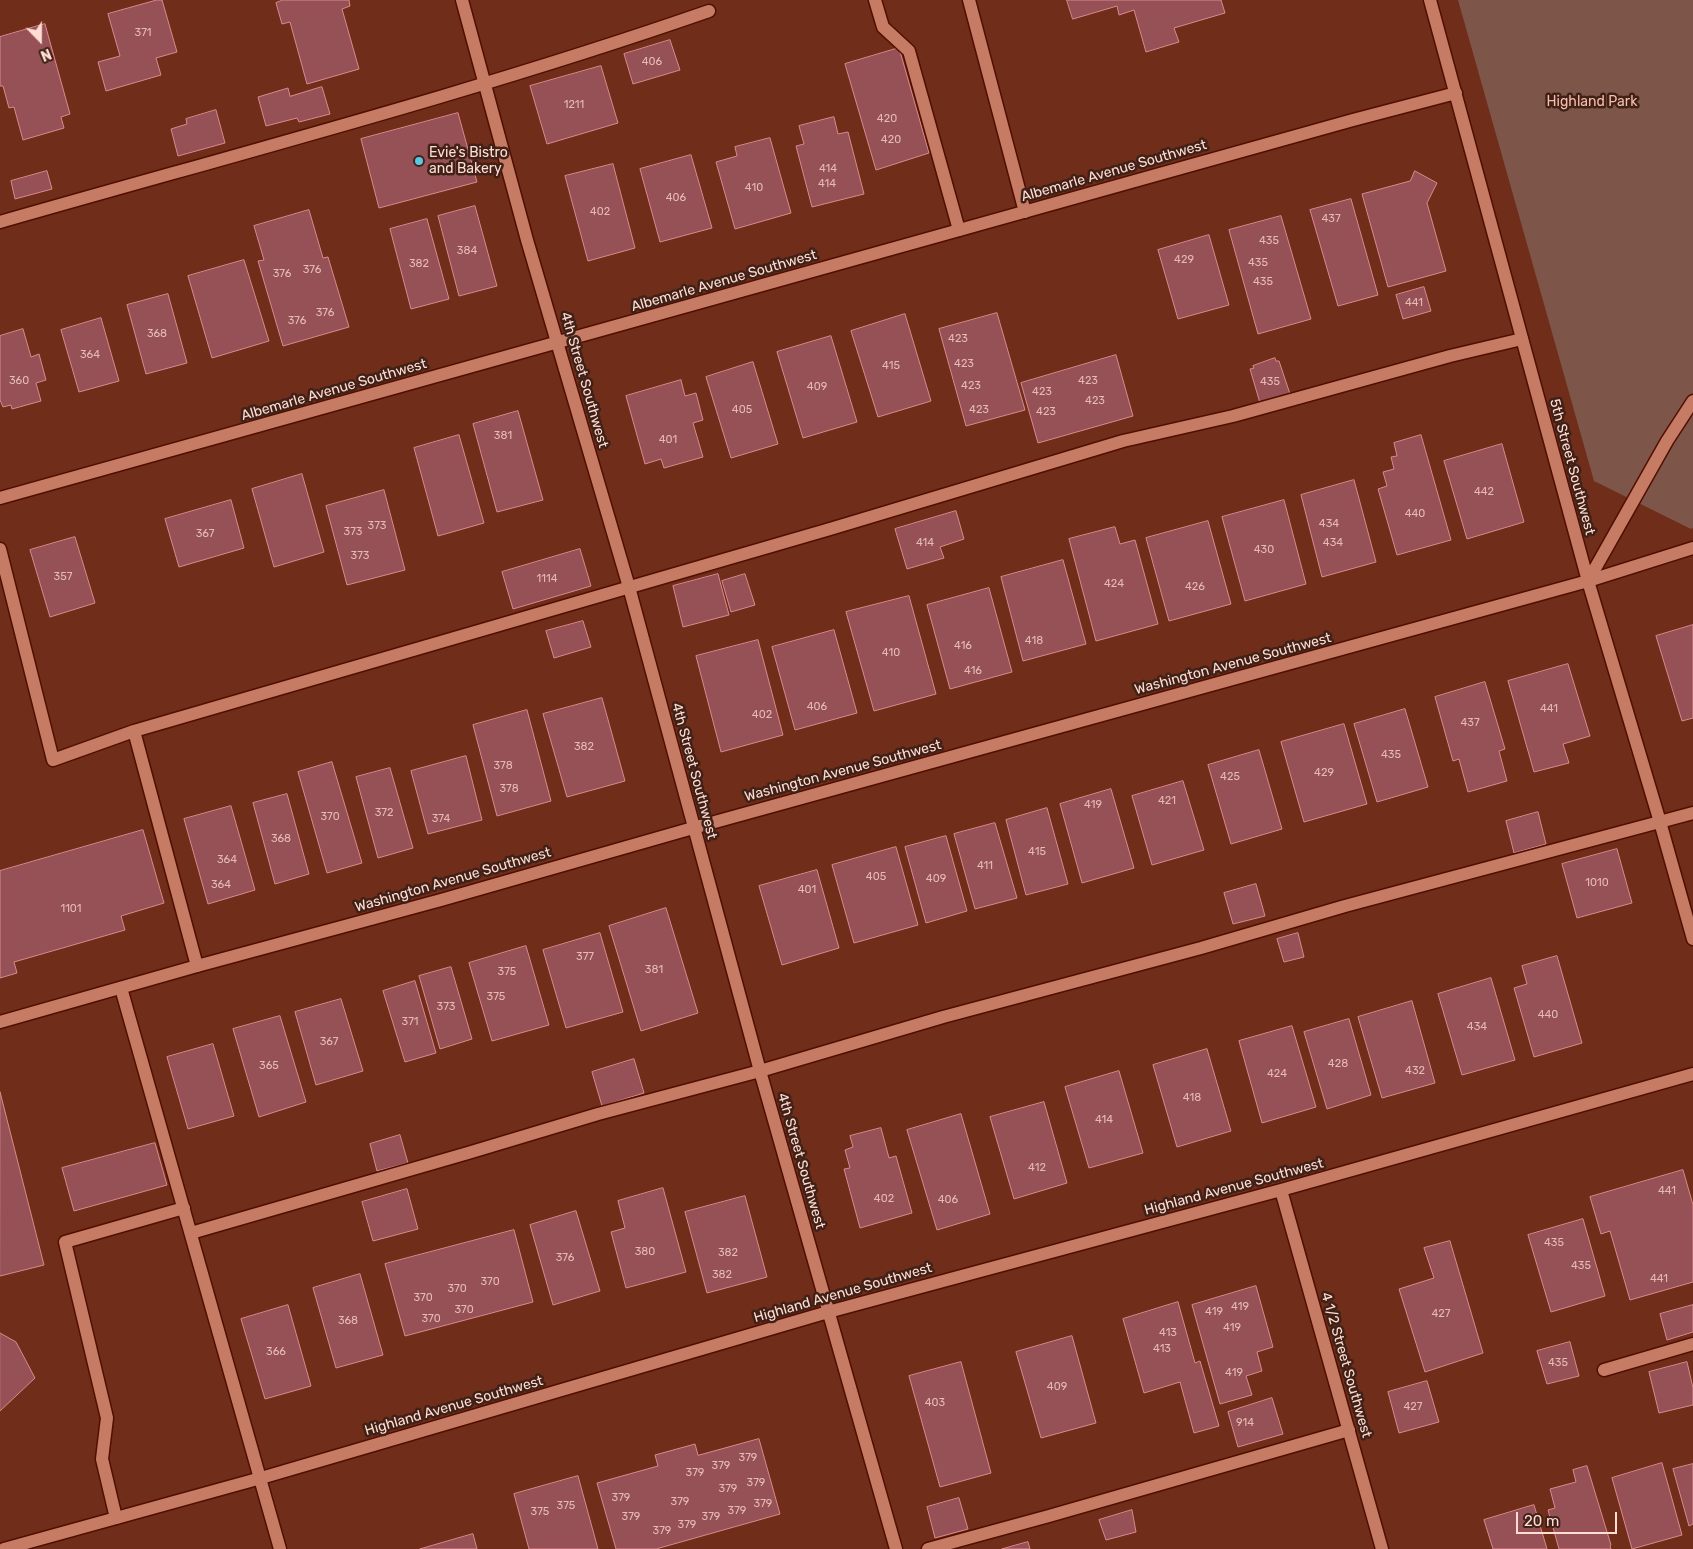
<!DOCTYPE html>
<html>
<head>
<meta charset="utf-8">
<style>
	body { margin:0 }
	#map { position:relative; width:1693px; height:1549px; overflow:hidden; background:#702d19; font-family:Rubik,sans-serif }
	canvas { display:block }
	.north { position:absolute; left:15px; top:15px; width:50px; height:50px; -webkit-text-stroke:4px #402118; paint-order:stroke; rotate:158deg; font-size:14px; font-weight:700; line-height:20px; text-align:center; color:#ffddd3 }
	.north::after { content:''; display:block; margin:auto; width:18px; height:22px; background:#ffddd3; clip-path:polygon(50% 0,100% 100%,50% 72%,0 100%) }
	.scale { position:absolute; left:1516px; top:1512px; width:101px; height:22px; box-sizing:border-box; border:2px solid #ffddd3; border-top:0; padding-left:6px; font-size:15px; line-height:18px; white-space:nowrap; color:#ffddd3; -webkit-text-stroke:4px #402118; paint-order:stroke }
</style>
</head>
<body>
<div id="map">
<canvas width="1693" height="1549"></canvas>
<div class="north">N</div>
<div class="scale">20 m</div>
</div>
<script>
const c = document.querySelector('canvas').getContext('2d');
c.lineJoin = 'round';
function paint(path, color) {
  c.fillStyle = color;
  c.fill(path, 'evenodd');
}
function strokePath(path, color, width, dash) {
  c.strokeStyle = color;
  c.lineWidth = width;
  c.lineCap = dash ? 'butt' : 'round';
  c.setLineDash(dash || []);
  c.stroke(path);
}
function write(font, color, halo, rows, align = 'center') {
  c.font = font + ' Rubik,sans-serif';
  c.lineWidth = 5;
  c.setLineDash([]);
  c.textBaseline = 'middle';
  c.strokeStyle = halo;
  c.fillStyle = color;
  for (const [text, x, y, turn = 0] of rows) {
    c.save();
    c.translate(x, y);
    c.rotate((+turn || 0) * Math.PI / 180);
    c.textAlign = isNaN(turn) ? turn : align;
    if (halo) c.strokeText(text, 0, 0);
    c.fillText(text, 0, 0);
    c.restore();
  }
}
paint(new Path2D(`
	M1458,0H1693V528L1691,529L1594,481Z`), '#7e5549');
const building = new Path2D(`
	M157,0H162L177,52L156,58L161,75L106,91L98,62L120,56L108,14Z
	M283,0H349L350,6L342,9L359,69L307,84L290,22L282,24L276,3Z
	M1067,0H1221L1225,13L1174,28L1179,42L1146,52L1134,10L1119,15L1117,6L1073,19Z
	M45,24L70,114L61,117L64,128L23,140L14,107L9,108L3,86H0V37Z
	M670,40L680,70L633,84L624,54Z
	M899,48L929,153L876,170L845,64Z
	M601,66L618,123L547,144L530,86Z
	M322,87L330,114L299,122L297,118L266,126L258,97L288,88L290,96Z
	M216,110L225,143L178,156L171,129L187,124L186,119Z
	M458,113L477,182L379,208L361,139Z
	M834,117L838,134L848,132L864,194L812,207L796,146L804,144L799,126Z
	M770,138L791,213L735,229L716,162L737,156L735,147Z
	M691,155L712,228L660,242L640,169Z
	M613,164L635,248L588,261L565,176Z
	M47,171L52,189L15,199L11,181Z
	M1415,171L1437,183L1427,203L1446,271L1388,287L1362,194L1410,181Z
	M1351,199L1378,295L1338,306L1310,210Z
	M475,206L497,286L459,296L438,216Z
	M309,210L323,258L328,257L349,327L283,346L258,261L264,260L254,226Z
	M1281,216L1311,319L1258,334L1229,230Z
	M427,219L449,299L411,309L390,229Z
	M1209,235L1229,305L1178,319L1158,250Z
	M244,260L269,341L212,358L188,276Z
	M1424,287L1431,311L1403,319L1396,295Z
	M168,294L187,363L146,374L127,305Z
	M997,313L1025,410L966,426L939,329Z
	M905,314L931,401L878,417L851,331Z
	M101,318L119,381L79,392L61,330Z
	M23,329L31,357L39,354L46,380L36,383L41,401L12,409L11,405L3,407L0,400V336Z
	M831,336L857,422L803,438L777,352Z
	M1116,355L1133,416L1038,443L1021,383Z
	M1275,358L1276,361H1279L1290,394L1260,403L1250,369L1254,368L1253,366Z
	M753,362L778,444L731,458L706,377Z
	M681,380L685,396L696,393L703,420L693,423L703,457L664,468L661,459L645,464L626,396Z
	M518,411L543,500L497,512L473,424Z
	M459,435L484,523L438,536L414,448Z
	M1421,435L1451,540L1397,555L1378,489L1387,486L1383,472L1394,469L1391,457L1397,456L1394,443Z
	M1502,444L1524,522L1467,539L1444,461Z
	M302,474L324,552L274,567L252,489Z
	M1354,480L1376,562L1322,577L1301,495Z
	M384,490L405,570L347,585L326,506Z
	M231,500L244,548L179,567L165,519Z
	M1284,500L1306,584L1245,601L1222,517Z
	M956,511L964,539L940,547L944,558L907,569L895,529Z
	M1208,521L1231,604L1169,621L1146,538Z
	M1115,527L1120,544L1135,540L1158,624L1096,641L1069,539Z
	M75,537L95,603L50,617L30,550Z
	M580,549L591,586L513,609L502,572Z
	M1063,560L1086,644L1023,661L1001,577Z
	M718,574L729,615L683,627L673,586Z
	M745,574L755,605L731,612L722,581Z
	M989,588L1012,672L950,689L927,605Z
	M909,596L936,694L874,711L846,612Z
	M583,621L591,647L554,658L546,631Z
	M1693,625V718L1682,721L1656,636Z
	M834,630L857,713L795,730L772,647Z
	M758,640L783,735L721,752L696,656Z
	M1568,664L1590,736L1563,744L1569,763L1534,772L1508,681Z
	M1485,682L1505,749L1499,751L1507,781L1468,792L1459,759L1453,761L1435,697Z
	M602,698L625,781L567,797L543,714Z
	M1405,709L1428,787L1377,802L1354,724Z
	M527,710L551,801L497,816L473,725Z
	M1344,724L1367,804L1304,822L1281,742Z
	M1259,750L1282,829L1231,844L1208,765Z
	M466,756L482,820L428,834L411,771Z
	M332,762L362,863L327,873L298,772Z
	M390,768L413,848L378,858L356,777Z
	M1183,781L1204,850L1152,865L1132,796Z
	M1111,789L1134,868L1082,883L1060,804Z
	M287,794L309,874L275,884L253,803Z
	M231,806L255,890L208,904L184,819Z
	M1047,808L1068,884L1026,895L1006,820Z
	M1538,812L1546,844L1514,853L1506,821Z
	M995,823L1017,898L975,909L954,834Z
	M143,830L164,903L121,916L125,930L14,962L17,973L0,978V871Z
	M946,836L967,911L926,923L905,847Z
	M896,847L918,925L854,943L832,865Z
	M1617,849L1632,903L1577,918L1562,864Z
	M817,870L839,948L782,965L759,886Z
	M1256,884L1265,916L1233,924L1224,893Z
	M666,908L698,1013L641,1031L609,926Z
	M600,933L623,1012L566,1028L543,950Z
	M1298,933L1304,957L1284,962L1277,939Z
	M526,946L549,1025L492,1041L469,963Z
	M1557,956L1582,1043L1534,1057L1514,988L1527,984L1522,966Z
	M451,967L472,1039L440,1049L419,976Z
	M1491,978L1515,1060L1462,1075L1438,994Z
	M415,981L436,1053L405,1062L383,991Z
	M341,999L363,1071L316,1085L295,1012Z
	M1412,1001L1435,1083L1382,1098L1358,1017Z
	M280,1016L306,1102L259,1117L233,1029Z
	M1349,1019L1371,1095L1327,1109L1304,1032Z
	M1292,1026L1316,1107L1262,1123L1239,1041Z
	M213,1044L234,1116L188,1129L167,1057Z
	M1207,1049L1231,1131L1177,1147L1153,1065Z
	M634,1059L644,1093L602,1106L592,1072Z
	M1119,1071L1143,1153L1089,1168L1065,1087Z
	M0,1092L44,1265L0,1276Z
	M1044,1102L1067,1183L1014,1199L990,1117Z
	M961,1114L990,1214L937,1230L907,1130Z
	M881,1128L889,1158L896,1156L912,1213L860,1228L844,1169L850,1168L845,1150L853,1147L850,1136Z
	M400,1135L408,1163L377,1171L370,1144Z
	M155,1143L167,1185L74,1211L62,1168Z
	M1683,1170L1693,1205V1282L1630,1300L1610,1231L1601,1234L1590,1197Z
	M663,1188L686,1272L626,1288L611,1232L625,1228L618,1201Z
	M407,1189L418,1229L373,1241L362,1202Z
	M745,1196L767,1277L707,1293L685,1212Z
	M576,1211L600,1291L553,1305L530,1225Z
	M1583,1219L1605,1296L1551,1312L1528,1235Z
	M514,1230L533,1302L405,1336L385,1264Z
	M1450,1241L1483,1353L1425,1372L1399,1289L1434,1278L1424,1248Z
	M360,1274L383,1355L336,1368L313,1288Z
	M1256,1286L1273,1347L1257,1352L1262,1371L1246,1376L1252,1395L1220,1404L1192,1305Z
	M1178,1302L1195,1363L1200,1361L1219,1426L1194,1433L1180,1382L1144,1393L1123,1319Z
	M288,1305L311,1386L265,1399L241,1319Z
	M1693,1305V1332L1667,1340L1660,1314Z
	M0,1333L16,1342L35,1378L0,1411Z
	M1072,1336L1096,1423L1041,1438L1016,1352Z
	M1570,1342L1579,1376L1547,1384L1537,1351Z
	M961,1362L991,1473L940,1487L909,1376Z
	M1687,1362L1693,1388V1405L1659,1413L1649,1372Z
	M1427,1381L1439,1422L1399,1433L1388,1392Z
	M1272,1398L1283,1434L1238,1447L1228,1412Z
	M759,1439L780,1514L656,1549H616L597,1483L658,1466L655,1455L695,1444L698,1455Z
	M1662,1463L1682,1535L1632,1549L1612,1478Z
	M1693,1464V1524L1689,1526L1673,1469Z
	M1587,1466L1611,1545L1610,1546L1611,1549H1559L1548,1510L1555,1508L1550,1489L1576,1482L1573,1470Z
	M578,1476L598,1549H529L514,1494Z
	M959,1498L968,1529L935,1538L927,1507Z
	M1534,1505L1547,1549H1493L1484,1520Z
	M1132,1510L1136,1532L1106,1540L1099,1520Z
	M473,1534L477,1549H420Z
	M1028,1542L1030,1549H1002Z`);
paint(building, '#965156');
strokePath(building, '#db898d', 1);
const lane = new Path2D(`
	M875,0L883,27L909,51L959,230
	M969,0L1025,212
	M0,222C237,154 476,92 709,11
	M0,549L53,760L134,731L830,529L1123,441L1233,416L1450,356L1522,339
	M1588,581L1667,441L1693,401
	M134,731L197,966
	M121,988L280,1549
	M191,1233L468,1153L598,1114L760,1071L943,1017L1201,948L1345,906L1693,813
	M1604,1370L1693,1344
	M116,1518L102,1459L107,1418L65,1242L184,1208
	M928,1549L1049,1516L1349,1430`);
const street = new Path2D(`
	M462,0L527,240L629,587L760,1071L896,1549
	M1430,0L1588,581L1660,822L1693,939
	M0,498L1353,120L1456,93
	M0,1022L197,966L441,900L693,828L1588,581L1693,548
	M1281,1190L1382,1549
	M4,1549L261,1478L828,1312L1281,1190L1693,1074`);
strokePath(lane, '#510f00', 15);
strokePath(street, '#510f00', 15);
strokePath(lane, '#c67b65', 12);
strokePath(street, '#c67b65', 12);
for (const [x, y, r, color] of [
	[419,161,5,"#59c8e4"]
]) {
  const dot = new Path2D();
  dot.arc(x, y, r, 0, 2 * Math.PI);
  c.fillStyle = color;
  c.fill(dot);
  strokePath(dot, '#402118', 2);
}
write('11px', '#e5bab4', null, [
	["371",143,33],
	["406",652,62],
	["1211",574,105],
	["420",887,119],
	["420",891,140],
	["414",828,169],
	["414",827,184],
	["410",754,188],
	["406",676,198],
	["402",600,212],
	["437",1331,219],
	["435",1269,241],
	["384",467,251],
	["429",1184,260],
	["435",1258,263],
	["382",419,264],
	["376",312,270],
	["376",282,274],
	["435",1263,282],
	["441",1414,303],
	["376",325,313],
	["376",297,321],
	["368",157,334],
	["423",958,339],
	["364",90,355],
	["423",964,364],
	["415",891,366],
	["360",19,381],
	["423",1088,381],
	["435",1270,382],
	["423",971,386],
	["409",817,387],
	["423",1042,392],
	["423",1095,401],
	["405",742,410],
	["423",979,410],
	["423",1046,412],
	["381",503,436],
	["401",668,440],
	["442",1484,492],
	["440",1415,514],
	["434",1329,524],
	["373",377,526],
	["373",353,532],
	["367",205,534],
	["414",925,543],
	["434",1333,543],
	["430",1264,550],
	["373",360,556],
	["357",63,577],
	["1114",547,579],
	["424",1114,584],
	["426",1195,587],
	["418",1034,641],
	["416",963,646],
	["410",891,653],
	["416",973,671],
	["406",817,707],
	["441",1549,709],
	["402",762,715],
	["437",1470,723],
	["382",584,747],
	["435",1391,755],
	["378",503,766],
	["429",1324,773],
	["425",1230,777],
	["378",509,789],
	["421",1167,801],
	["419",1093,805],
	["372",384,813],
	["370",330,817],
	["374",441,819],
	["368",281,839],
	["415",1037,852],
	["364",227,860],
	["411",985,866],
	["405",876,877],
	["409",936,879],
	["1010",1597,883],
	["364",221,885],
	["401",807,890],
	["1101",71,909],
	["377",585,957],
	["381",654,970],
	["375",507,972],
	["375",496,997],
	["373",446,1007],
	["440",1548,1015],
	["371",410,1022],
	["434",1477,1027],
	["367",329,1042],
	["428",1338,1064],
	["365",269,1066],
	["432",1415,1071],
	["424",1277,1074],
	["418",1192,1098],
	["414",1104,1120],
	["412",1037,1168],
	["441",1667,1191],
	["402",884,1199],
	["406",948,1200],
	["435",1554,1243],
	["380",645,1252],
	["382",728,1253],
	["376",565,1258],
	["435",1581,1266],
	["382",722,1275],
	["441",1659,1279],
	["370",490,1282],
	["370",457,1289],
	["370",423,1298],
	["419",1240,1307],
	["370",464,1310],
	["419",1214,1312],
	["427",1441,1314],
	["370",431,1319],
	["368",348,1321],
	["419",1232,1328],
	["413",1168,1333],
	["413",1162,1349],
	["366",276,1352],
	["435",1558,1363],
	["419",1234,1373],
	["409",1057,1387],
	["403",935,1403],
	["427",1413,1407],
	["914",1245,1423],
	["379",748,1458],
	["379",721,1466],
	["379",695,1473],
	["379",756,1483],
	["379",728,1489],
	["379",621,1498],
	["379",680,1502],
	["379",763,1504],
	["375",566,1506],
	["379",737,1511],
	["375",540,1512],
	["379",631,1517],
	["379",711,1517],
	["379",687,1525],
	["379",662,1531]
]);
write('14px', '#f9bdac', '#402118', [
	["Highland Park",1592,102]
]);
write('14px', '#ffddd3', '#402118', [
	["Evie's Bistro",429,153],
	["and Bakery",429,169]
], 'left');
write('14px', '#ffddd3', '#402118', [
	["Albemarle Avenue Southwest",1114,171,-16],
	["Albemarle Avenue Southwest",724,281,-16],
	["4th Street Southwest",584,380,74],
	["Albemarle Avenue Southwest",334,390,-16],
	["5th Street Southwest",1572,467,75],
	["Washington Avenue Southwest",1233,664,-15],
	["4th Street Southwest",694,771,75],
	["Washington Avenue Southwest",843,771,-15],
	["Washington Avenue Southwest",453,880,-16],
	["4th Street Southwest",801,1161,74],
	["Highland Avenue Southwest",1234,1187,-15],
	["Highland Avenue Southwest",843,1293,-16],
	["4 1/2 Street Southwest",1346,1365,74],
	["Highland Avenue Southwest",454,1406,-16]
]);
</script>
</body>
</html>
